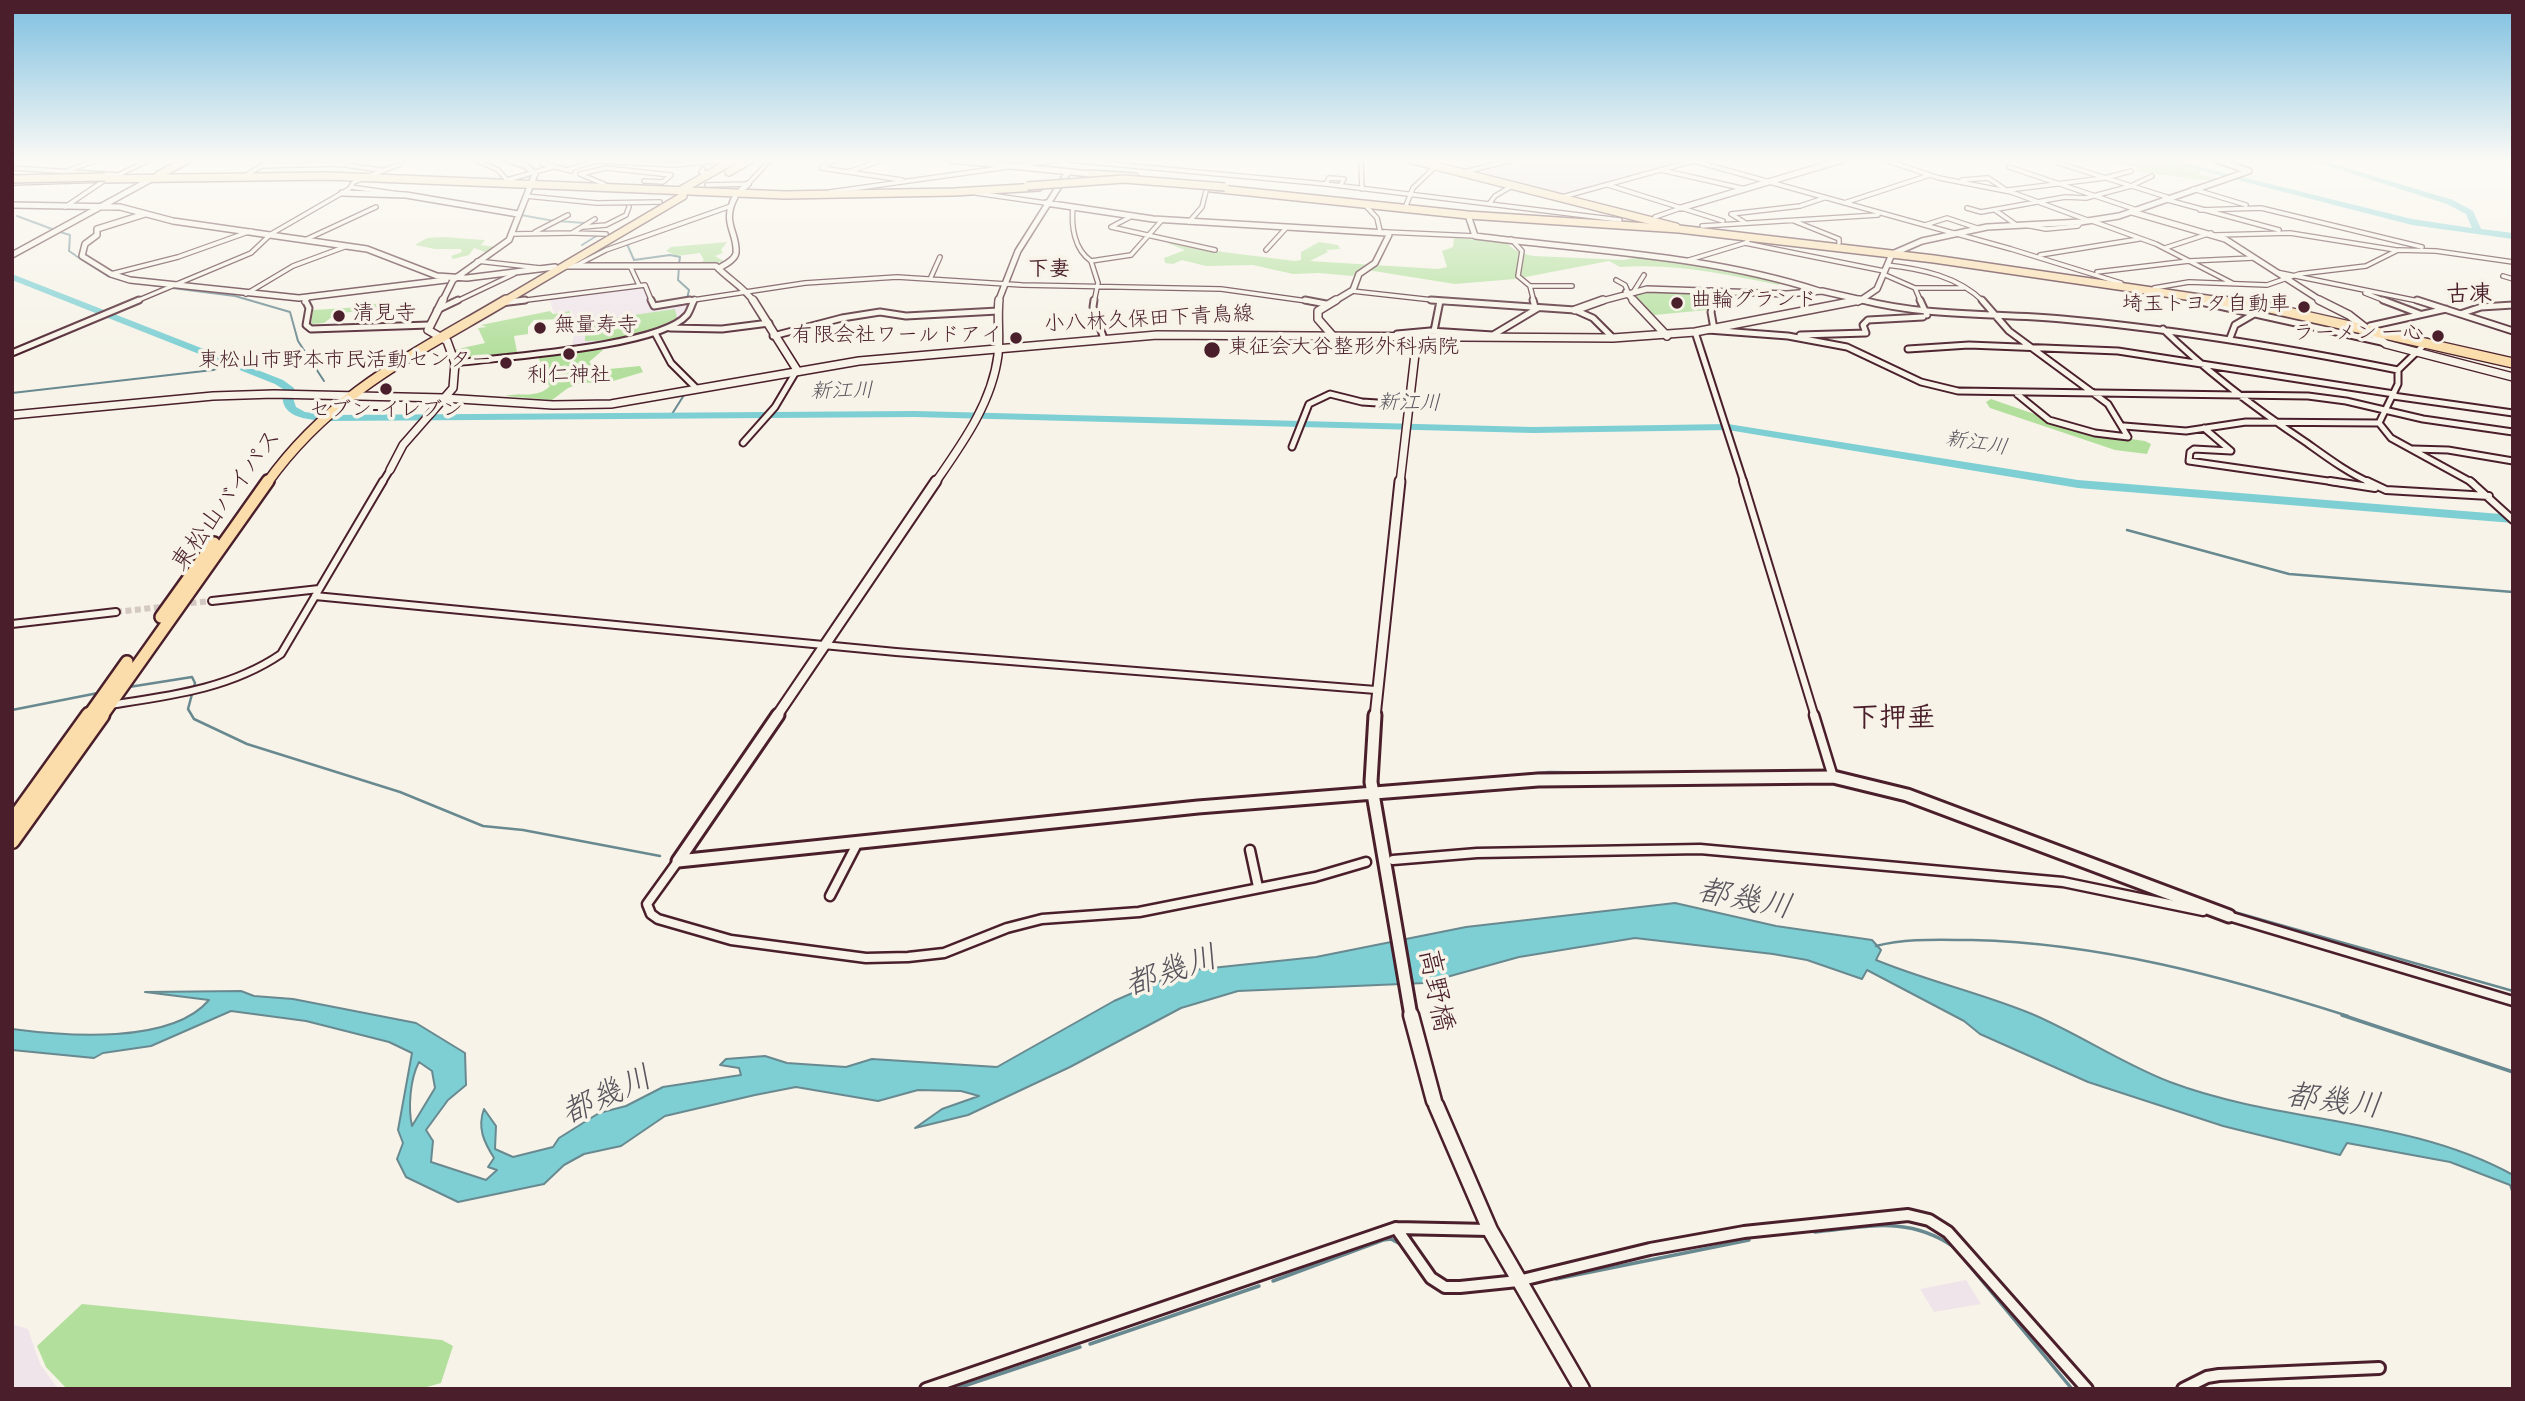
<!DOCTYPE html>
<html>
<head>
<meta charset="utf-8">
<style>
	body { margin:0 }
	#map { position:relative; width:2525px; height:1401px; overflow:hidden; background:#f7f3e8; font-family:Dekko,sans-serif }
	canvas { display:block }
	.frame { position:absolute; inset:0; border:14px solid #4a1f2b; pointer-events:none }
</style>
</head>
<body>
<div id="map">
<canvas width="2525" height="1401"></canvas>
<div class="frame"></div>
</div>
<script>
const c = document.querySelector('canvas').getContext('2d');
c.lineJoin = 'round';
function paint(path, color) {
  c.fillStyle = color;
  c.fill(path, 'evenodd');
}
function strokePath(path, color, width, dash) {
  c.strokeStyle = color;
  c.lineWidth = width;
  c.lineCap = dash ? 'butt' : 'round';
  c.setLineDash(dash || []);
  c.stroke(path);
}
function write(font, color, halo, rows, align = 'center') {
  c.font = font + ' Dekko,"Klee One",sans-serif';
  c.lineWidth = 7;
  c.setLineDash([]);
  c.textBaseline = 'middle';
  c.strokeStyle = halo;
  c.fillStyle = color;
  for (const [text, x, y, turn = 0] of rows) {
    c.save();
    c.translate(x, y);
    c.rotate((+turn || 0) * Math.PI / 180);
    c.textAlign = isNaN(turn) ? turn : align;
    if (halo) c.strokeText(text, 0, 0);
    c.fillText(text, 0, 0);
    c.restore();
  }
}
paint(new Path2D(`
	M1514,160H1694L1562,196L1468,171Z
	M643,286H646L650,307L691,303L685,313L675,322L653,332L595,344H572L576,329L572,311L554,313L549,298Z
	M1966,1280L1981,1304L1934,1312L1920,1289Z
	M12,1324L28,1329L40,1364L58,1389H12Z`), '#efe4ea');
paint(new Path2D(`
	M2104,160H2151L2201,171L2198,174L2216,179L2204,180L2133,171L2141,168Z
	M443,237L485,240L481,245L496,247L485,252L474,248L469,255L453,259L451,256L462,252L461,249H435L415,245L427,238Z
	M1454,238L1507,242C1512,250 1521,254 1534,256L1624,260L1638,257C1672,261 1756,263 1780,282L1779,285C1726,274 1675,263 1620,267L1609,261L1515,279L1455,284L1361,269L1353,276L1319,273L1293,274L1253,265L1206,266L1182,260L1173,264L1165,263L1164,258L1185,250L1167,243L1174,242L1223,252L1295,261L1301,260V252L1319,242L1338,245L1340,249L1326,250L1328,252L1310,261L1438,269L1447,267L1442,251L1453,247Z
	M727,242L721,250L723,253L715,256L725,262L699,264L704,260L700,253L677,256L666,251L671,247Z
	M1648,291L1710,292L1713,296L1707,310L1654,315L1634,294Z
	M387,301L381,308L336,314L324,323L311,324L313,310L361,307Z
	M675,309L677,318C648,333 618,341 585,341V322Z
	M550,311L553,314L570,311V315L562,319L534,320L528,327V334L514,336L517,352L461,360L453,350L485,343L478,328L487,327L481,325Z
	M580,345L603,350L589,362L599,370L640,366L643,372L610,382L582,383L568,388L552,400L505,396C521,392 537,399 550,386L545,381V372L538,357Z
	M1991,399L2089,433L2145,441L2151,444L2147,454L2115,450L1990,408L1986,402Z
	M82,1304L442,1340L453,1346L441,1383L420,1389H67L46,1367L37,1346Z`), '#b3df9d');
const water = new Path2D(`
	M1675,903L1776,926L1872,940L1881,950L1876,960C1927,981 1981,993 2032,1014C2079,1034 2123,1064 2170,1082C2281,1124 2408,1117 2513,1175V1194L2510,1185L2450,1162L2347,1143L2340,1155L2223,1126L2088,1082L1980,1034L1964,1021L1867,970L1862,979L1807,960L1773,954L1635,938L1519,957L1425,983L1238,991L1181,1008L1070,1067L968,1115L915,1128L942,1109L979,1096L961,1091L918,1090L878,1101L796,1087L755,1095L665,1116L621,1146L584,1154L564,1165L544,1184L458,1202L406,1177L397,1159L403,1143L398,1130L412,1053L389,1042L306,1021L231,1011L151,1046L103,1053L94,1058L12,1050V1029C65,1036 171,1045 209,1000L145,992L241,991L254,996L293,999L416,1023L465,1053L466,1085L448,1100L426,1130L433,1141L431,1162L486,1180L497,1170L488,1167L494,1158C484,1142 477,1128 484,1109L496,1126L495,1149L513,1157L553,1147L559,1138L599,1113L626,1106L663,1087L741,1075L739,1068L720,1065L726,1059L765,1056L787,1063L846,1067L872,1059L997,1067L1114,1001L1183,971L1316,957L1466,927ZM419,1062L432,1071L435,1088L412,1126C408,1108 410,1079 419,1062Z`);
paint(water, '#7dcfd3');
strokePath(water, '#698990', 2);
strokePath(new Path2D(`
	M521,215L554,221
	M17,216L52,229
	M557,221L585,223
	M60,232L70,235L69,251L75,255
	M627,244L634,260L670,255L680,257L679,264
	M582,245L598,235
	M76,256L108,276L122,280
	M679,267L678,280L689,290L687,299
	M153,285L164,287
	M172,288L235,296L290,312L298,341L324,381
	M12,393L213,370L232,363
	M672,414L684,395`), '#698990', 2);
strokePath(new Path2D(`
	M2127,530L2289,574L2513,592
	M129,687L192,677L195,683L188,709L194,719L247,744L400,792L483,826L523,830L660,856
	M12,710L98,693
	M1845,775L1908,789L1946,804
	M1398,786L1549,772L1625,773
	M1195,802L1286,794
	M2231,911L2513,991
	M1876,946C1908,938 1939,940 1972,940C2101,943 2225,977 2348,1016`), '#698990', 2.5);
strokePath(new Path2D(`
	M2342,1015L2513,1072
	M1815,1232C1867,1227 1908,1215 1954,1247L2072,1389
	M1556,1279L1749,1240
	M1273,1281L1383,1240L1391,1239L1404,1246
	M1090,1344L1259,1286
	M955,1389L1080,1347`), '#698990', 3.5);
paint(new Path2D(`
	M2160,160H2172L2412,219L2472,228L2466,214L2447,204L2309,160H2320L2453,200L2473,211L2481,229L2513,233V239L2412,225Z
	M12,274L283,380L294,388L293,398L296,407L305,412L328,415L915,411L1533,427L1728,424L2078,480L2513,515V523L2078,488L1728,430L1533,433L915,417L328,421C306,419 278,419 283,389L275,384L12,280Z`), '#7dcfd3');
strokePath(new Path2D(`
	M181,604L212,601
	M116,612L170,606`), '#d4c9c2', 6, [6, 3.5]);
const minorFar4 = new Path2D(`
	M476,160L498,170L507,180L553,167
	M834,160L821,168L902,180
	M1068,160L1326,184L1620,220
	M1361,160L1362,189
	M1885,160L1939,178L2011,192L2090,221
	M1694,161L2011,249L2121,283
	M541,163L571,171
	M2058,163L2167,197
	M343,164L356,160
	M260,166L337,164L381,170
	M2009,167L2137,210
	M12,168L118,175L149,160
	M703,169L701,172L711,173
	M69,170L98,160
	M567,170L596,161L674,165L727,160
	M1661,170L1745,189
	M848,172L882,160
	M1464,172L1512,160
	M248,174L272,160
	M580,174L606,168L671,175L663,182L644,181
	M582,175L604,184
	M1962,180L1988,178L2006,190
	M12,183L106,180
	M1326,184L1329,178L1344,179L1340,186
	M707,185L748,184L770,160
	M1608,185L1723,221
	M351,187L406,195
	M2193,189L2246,205
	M2008,190L2105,178L2131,171
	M830,192L1058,160
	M976,193L1046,203
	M526,196L597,203L660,202
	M1562,197L1697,160
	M2164,199L2279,230
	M1844,203L1930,175
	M1364,204L1377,218L1380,231
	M1489,204L1495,196L1512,186
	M65,207L102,182
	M1073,207C1071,226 1074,249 1091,261
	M1405,208L1413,188L1436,166
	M1967,208L1981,212L2065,197L2086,198L2131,186L2152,176
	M1995,210L2015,224
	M2200,210L2261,208L2422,247
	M1132,216L1111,227L1215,250
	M1655,217L1681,208
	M1794,221L1839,239V243
	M2092,221L2156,244L2232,283
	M1189,222L1202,207L1207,187
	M1744,222L1731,214L1800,206L1824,198
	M1925,225L1947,218L1980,229
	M2025,225L2046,229L2078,226L2081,222
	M1702,226L1878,215
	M583,227L606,225L626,215L629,207
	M535,232L568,215
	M1385,232L1475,236
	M573,233L606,234
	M512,234L572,233L595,219
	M2216,235L2290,233L2396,250
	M1752,237L1745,243L1884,271
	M307,239L376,207
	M1511,239L1522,251L1518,276L1530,286L1534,302
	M2165,248L2211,233
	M1266,250L1287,227
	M2040,255L2139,239
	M1689,260L1745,243
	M477,261L540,268
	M1887,265C1921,269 1958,276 1984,302
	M575,266L606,250L731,206
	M631,268L639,285
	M2097,272L2189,261L2253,258
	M2276,272L2423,302
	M111,274L178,257L251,231
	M1883,274L1915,288H1964
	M2503,276L2513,279
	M931,277L940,257
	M1616,280L1625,285L1628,292
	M1530,286H1572
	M1915,288L1921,302
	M2154,288L2189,282L2267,285L2299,274L2366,266L2398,250L2436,251L2513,262
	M1711,290L1714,302
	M1352,291L1451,302
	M1634,291L1644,275
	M2365,293L2388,302
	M246,294L293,266L347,246
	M1862,300L1869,302
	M2192,300L2200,302
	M134,302L251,253L271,234L349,189L354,182L400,164L401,160
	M304,302L308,298
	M455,302L514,274
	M511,302L645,285L652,302
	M680,302L805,283L897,277L1022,285L1221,289L1314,302
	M694,302L695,299
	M1094,302L1098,283L1091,261L1131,255L1162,220`);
const minorFar3 = new Path2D(`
	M305,300L309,308L306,325L311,329L429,325
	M651,300L654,306L690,300
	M1094,300L1093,307L1104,339
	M1305,300L1326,304
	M1431,300L1575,310L1593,318L1613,338
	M1533,300L1535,307
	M1862,300C1928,317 1995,313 2062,319C2175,329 2287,348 2398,370
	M1920,300L1927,315
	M1982,300L2009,331L2108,404L2128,437L2095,433L2049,420L2017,394
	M2192,300L2386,343
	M2383,300L2420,314
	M2417,300L2513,331
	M501,303L525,300
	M437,310L458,300
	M2460,314L2481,307L2513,305
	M2370,326L2446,309
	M670,328L722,329L769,323
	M1714,329L1711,312L1714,300
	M2163,329C2207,372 2256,409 2307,443C2328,458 2348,473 2371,483
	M1708,330L1788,336L1847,347L1921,382L1958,391L2308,396L2346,401L2423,419L2513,432
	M1434,331L1440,301
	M1695,332L1744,483
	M655,333L671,363L697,389
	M1397,334L1430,331L1493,335L1538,308
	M1800,335L1866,333L1863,325L1868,320L1923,317
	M773,336L842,318L880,312L906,316L998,311
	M2230,338L2235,325L2254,314
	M2427,342L2398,370V384L2379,423L2391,438L2473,483
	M1908,349L1969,345L2118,351L2394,394
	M12,353L139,300
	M455,363C501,357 660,347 687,315C690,311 692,304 694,300
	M2393,396L2513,413
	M2124,426L2186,431L2246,422L2379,423
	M2204,428L2231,451L2194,449L2190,452L2189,461L2342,483
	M743,443L775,407L797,370
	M1292,447L1309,404L1330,394L1362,402L1409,405
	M2413,449L2448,450L2513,461
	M382,483L390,470`);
const minorFar2 = new Path2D(`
	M1743,481L1815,717
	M2330,481L2375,488
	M2367,481L2386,490L2489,496
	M2470,481L2513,520
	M315,596L896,652L1376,690
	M212,601L319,589
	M12,624L116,612
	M109,705C168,696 230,689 281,654L383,481`);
const minorFar1 = new Path2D(`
	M1814,715L1833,777
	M1250,850L1258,887
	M1393,860L1477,853L1700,849L2063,882L2203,911
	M678,861L647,904L651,914L658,919L731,940L866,958L908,957L944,953L1007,928L1042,919L1139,912L1315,877L1366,862
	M830,896L858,842
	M2225,915L2513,1001`);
const minor = new Path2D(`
	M1396,1228L1431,1278L1445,1287H1460L1518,1281L1650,1249L1744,1232L1908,1215L1929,1220L1948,1232L2087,1389
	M926,1389L1396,1228L1489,1230
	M2183,1389L2207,1377L2219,1375L2379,1368`);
const tertiaryFar4 = new Path2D(`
	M951,160L1091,174
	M741,190L748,184
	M342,193L406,195L518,214
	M1046,203L1153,219L1387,233L1389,235L1375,263L1359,274L1353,290L1333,302
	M12,205L120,207L173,221L367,249L437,276L467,278L555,267
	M1681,208L1842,160
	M2132,212L2225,239L2323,302
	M145,214L97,229V235L85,244L82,256L111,274L130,280L299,298L446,280
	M1468,215L1475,236C1591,251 1707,255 1819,291
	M12,255L155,177
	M564,266H716C728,279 744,287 754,302
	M719,268C724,265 735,260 736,253C738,233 721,223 735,197
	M1626,292L1635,302
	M442,302L453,280L509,240L535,174L526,166L508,160
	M998,302L1018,251L1068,172
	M1598,302L1647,289L1787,294L1822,291L1862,300`);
const tertiaryFar3 = new Path2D(`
	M753,300L797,370
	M1633,300L1667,336
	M2319,300L2349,315L2386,344L2513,377
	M1575,310L1603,300
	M1332,335L1318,319V311L1336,300
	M390,470L403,445L453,388L455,363L447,341L428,330L443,300
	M935,483C962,444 992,403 998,355C1000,337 997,318 999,300
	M1400,483L1417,337`);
const tertiaryFar2 = new Path2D(`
	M776,717L936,481
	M1375,717L1400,481`);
const tertiaryFar1 = new Path2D(`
	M1375,715L1371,782L1411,1016
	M678,861L1198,807L1538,780L1833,777L1907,795L2229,916
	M678,861L778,715`);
const tertiary = new Path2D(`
	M1411,1015L1434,1101
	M1436,1105L1490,1230L1582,1389`);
const secondaryFar1 = new Path2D(`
	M2216,160L2249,171
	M1858,302L1877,289L1892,254L1922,241L1987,227L2081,222L2119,216L2249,171`);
const secondary = new Path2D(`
	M12,415L213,396L274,394L444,398L553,405L611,404L859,361L1157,335L1613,338L1695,332L1860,300`);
const primary = new Path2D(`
	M1412,160L1676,227
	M159,175L187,160`);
const trunkFar3 = new Path2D(`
	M729,172L750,160
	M1091,174L1135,177
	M101,179L328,176L785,195L954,192L1039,187
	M1211,188L1468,215L1679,229L1934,259L2227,302
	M679,191L734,160
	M503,302L683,196`);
const trunkFar2 = new Path2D(`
	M2215,300L2270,308L2513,363
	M267,483C331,393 413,355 506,300`);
const trunkFar1 = new Path2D(`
	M161,617L214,543
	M88,717L127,662
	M101,717L268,481`);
const trunk = new Path2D(`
	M12,822L89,715
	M12,841L102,715`);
strokePath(minorFar4, '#4a1f2b', 6);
strokePath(minorFar3, '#4a1f2b', 9);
strokePath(minorFar2, '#4a1f2b', 10);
strokePath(minorFar1, '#4a1f2b', 13);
strokePath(minor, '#4a1f2b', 16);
strokePath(tertiaryFar4, '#4a1f2b', 8);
strokePath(tertiaryFar3, '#4a1f2b', 10);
strokePath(tertiaryFar2, '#4a1f2b', 13);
strokePath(tertiaryFar1, '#4a1f2b', 17);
strokePath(tertiary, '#4a1f2b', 19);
strokePath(secondaryFar1, '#4a1f2b', 8);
strokePath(secondary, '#4a1f2b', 10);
strokePath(primary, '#4a1f2b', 10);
strokePath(trunkFar3, '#4a1f2b', 10);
strokePath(trunkFar2, '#4a1f2b', 12);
strokePath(trunkFar1, '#4a1f2b', 16);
strokePath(trunk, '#4a1f2b', 19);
strokePath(minorFar4, '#f7f3e8', 3.5);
strokePath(minorFar3, '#f7f3e8', 5);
strokePath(minorFar2, '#f7f3e8', 6);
strokePath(minorFar1, '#f7f3e8', 8);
strokePath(minor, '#f7f3e8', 10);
strokePath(tertiaryFar4, '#f7f3e8', 5);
strokePath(tertiaryFar3, '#f7f3e8', 7);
strokePath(tertiaryFar2, '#f7f3e8', 9);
strokePath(tertiaryFar1, '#f7f3e8', 11);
strokePath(tertiary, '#f7f3e8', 14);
strokePath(secondaryFar1, '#f7f3e8', 5);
strokePath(secondary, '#f7f3e8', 7);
strokePath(primary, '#faddab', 7);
strokePath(trunkFar3, '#faddab', 7);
strokePath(trunkFar2, '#faddab', 9);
strokePath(trunkFar1, '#faddab', 11);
strokePath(trunk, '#faddab', 14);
const trunkBridge = new Path2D(`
	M12,179L105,177
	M1027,186L1124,179L1225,187`);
strokePath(trunkBridge, '#4a1f2b', 10, []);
strokePath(trunkBridge, '#faddab', 7);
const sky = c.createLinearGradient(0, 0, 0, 356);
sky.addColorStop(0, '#7dbfe0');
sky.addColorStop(0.45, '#fbfaf5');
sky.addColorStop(1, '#fbfaf500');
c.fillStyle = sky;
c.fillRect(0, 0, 2525, 356);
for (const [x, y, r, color] of [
	[1677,303,7,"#4a1f2b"],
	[2304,307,7,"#4a1f2b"],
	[339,316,7,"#4a1f2b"],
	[540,328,7,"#4a1f2b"],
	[2438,336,7,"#4a1f2b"],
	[1016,338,7,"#4a1f2b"],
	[1212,350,9,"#4a1f2b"],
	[569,354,7,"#4a1f2b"],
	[506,363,7,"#4a1f2b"],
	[386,389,7,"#4a1f2b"]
]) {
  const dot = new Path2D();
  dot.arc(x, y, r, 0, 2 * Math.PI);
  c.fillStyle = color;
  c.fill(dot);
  strokePath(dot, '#f7f3e8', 2.5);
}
write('bold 21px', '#4a1f2b', '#f7f3e8', [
	["下妻",1049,272]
]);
write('21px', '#4a1f2b', '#f7f3e8', [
	["曲輪グランド",1691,303],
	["埼玉トヨタ自動車",2290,307,"right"],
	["清見寺",353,316],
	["無量寿寺",554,328],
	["ラーメン 一心",2424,336,"right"],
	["有限会社ワールドアイ",1002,338,"right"],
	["東征会大谷整形外科病院",1228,350],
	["東松山市野本市民活動センター",492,363,"right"],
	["利仁神社",569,378,"center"],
	["セブン-イレブン",386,413,"center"]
], 'left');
write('21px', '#4a1f2b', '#f7f3e8', [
	["小八林久保田下青鳥線",1149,322,-3]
]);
write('italic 21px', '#59545d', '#f7f3e8', [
	["新江川",842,394,-1],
	["新江川",1409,406,1],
	["新江川",1976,446,9]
]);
write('bold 23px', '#4a1f2b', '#f7f3e8', [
	["古凍",2469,298]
]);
write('24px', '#4a1f2b', '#f7f3e8', [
	["東松山バイパス",229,502,-54]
]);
write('bold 28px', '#4a1f2b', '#f7f3e8', [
	["下押垂",1893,722]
]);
write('28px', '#4a1f2b', '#f7f3e8', [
	["高野橋",1432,991,79]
]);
write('italic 32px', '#59545d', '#f7f3e8', [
	["都幾川",1744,904,11],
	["都幾川",1173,976,-19],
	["都幾川",609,1100,-25],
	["都幾川",2333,1106,7]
]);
</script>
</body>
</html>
